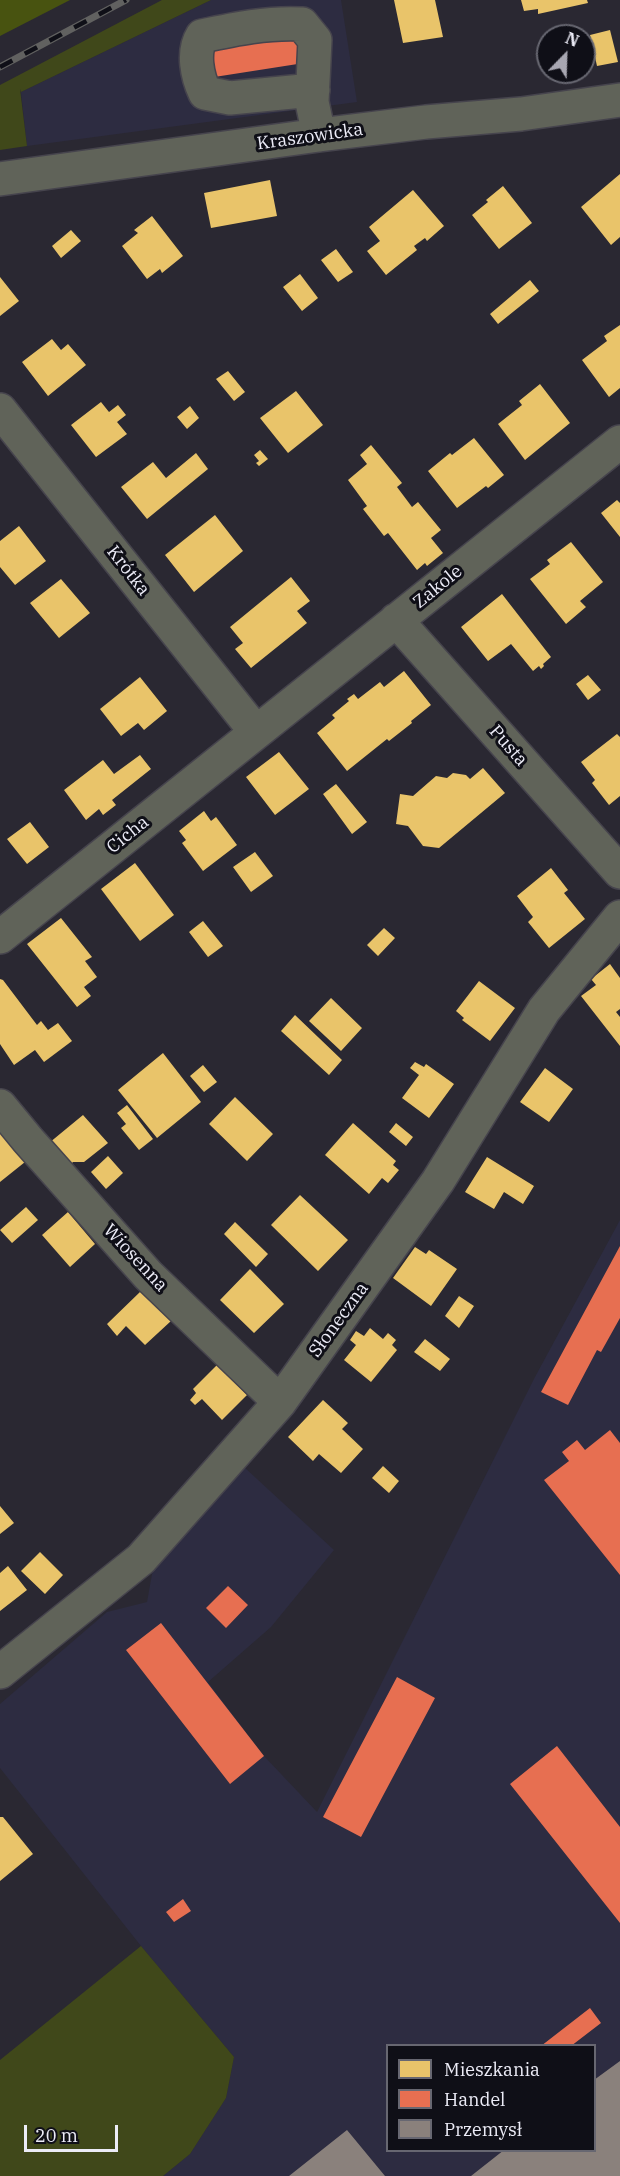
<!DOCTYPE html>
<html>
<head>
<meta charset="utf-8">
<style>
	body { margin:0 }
	#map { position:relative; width:620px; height:2176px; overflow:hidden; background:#2a2832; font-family:"IBM Plex Serif",serif }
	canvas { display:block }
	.legend { position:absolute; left:386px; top:2044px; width:210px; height:108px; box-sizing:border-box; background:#0f0f17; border:2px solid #676771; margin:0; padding:8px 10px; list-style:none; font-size:18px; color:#ececf7 }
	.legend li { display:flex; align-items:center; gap:12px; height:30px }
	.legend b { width:30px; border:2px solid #676771 }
	.north { position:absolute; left:536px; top:24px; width:60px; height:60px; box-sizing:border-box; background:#0f0f17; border:2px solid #676771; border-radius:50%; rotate:23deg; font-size:16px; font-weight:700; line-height:24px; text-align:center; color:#ececf7 }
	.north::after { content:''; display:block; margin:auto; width:21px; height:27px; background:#a8a7b2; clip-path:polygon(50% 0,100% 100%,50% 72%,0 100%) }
	.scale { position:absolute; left:24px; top:2125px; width:94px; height:27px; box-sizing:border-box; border:3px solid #ececf7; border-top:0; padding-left:8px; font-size:18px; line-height:21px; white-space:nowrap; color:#ececf7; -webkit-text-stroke:4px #0f0f17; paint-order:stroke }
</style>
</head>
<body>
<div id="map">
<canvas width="620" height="2176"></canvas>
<ul class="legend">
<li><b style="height:16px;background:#e9c46a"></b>Mieszkania</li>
<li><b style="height:16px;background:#e76f51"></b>Handel</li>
<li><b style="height:16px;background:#8a817c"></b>Przemysł</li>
</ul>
<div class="north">N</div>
<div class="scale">20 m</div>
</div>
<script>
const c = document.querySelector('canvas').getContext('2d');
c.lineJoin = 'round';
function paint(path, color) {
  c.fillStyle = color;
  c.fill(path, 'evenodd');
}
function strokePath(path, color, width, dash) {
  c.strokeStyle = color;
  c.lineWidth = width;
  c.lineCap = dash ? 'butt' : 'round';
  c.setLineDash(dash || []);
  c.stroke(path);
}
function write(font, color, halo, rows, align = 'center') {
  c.font = font + ' "IBM Plex Serif",serif';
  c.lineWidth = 6;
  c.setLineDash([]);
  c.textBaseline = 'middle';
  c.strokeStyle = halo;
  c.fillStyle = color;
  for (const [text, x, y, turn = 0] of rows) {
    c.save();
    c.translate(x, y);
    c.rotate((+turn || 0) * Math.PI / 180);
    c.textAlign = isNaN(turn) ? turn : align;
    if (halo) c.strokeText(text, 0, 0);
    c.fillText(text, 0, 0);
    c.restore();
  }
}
paint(new Path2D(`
	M211,0H341L357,102L27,146L21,92Z
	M620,1220V2176H163L190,2154L226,2098L234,2057L141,1946L0,1768V1704L107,1612L147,1602L154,1563L244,1467L334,1550L271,1627L208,1682L264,1756L317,1812L535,1377ZM388,2046H594V2150H388Z`), '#2d2c41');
paint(new Path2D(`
	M162,0H211L21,92L20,89L27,146L0,150V85Z
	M141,1946L234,2057L226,2098L190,2154L163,2176H0V2060Z`), '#40481a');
paint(new Path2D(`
	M0,0H70L0,36Z`), '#485310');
paint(new Path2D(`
	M394,0H435L443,37L403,43Z
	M521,0H587L588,3L538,14V9L524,11Z
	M610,30L618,62L597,66L590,35Z
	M620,174V237L611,245L581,207Z
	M270,180L277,216L211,228L204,193Z
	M503,186L532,223L499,249L472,215L488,202L486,200Z
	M413,190L444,226L427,241L425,238L414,246L417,250L386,275L367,251L380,241L369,227Z
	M152,216L183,256L162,273L160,269L147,279L122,246L138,233L134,230Z
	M71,230L81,241L61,258L52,246Z
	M336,249L353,272L338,282L321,260Z
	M300,274L318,298L302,311L283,287Z
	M0,277L19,301L0,316Z
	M530,280L539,291L498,324L490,314Z
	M620,325V388L609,397L582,360L607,341L604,336Z
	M52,339L61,350L68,344L86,365L48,396L22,362Z
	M228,371L245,392L234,401L216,379Z
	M540,384L570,423L525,460L498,424L522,405L519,401Z
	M296,391L323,425L288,453L260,418Z
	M101,402L109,412L118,405L126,415L117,422L127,434L96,457L71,425Z
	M190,406L199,418L187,429L177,417Z
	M474,438L504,475L488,488L486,486L457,508L428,471L450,453L452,455Z
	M371,445L402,483L397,487L412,507L418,502L441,530L431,538L443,553L427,566L425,563L417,570L388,533L384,536L363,509L367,506L348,480L367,464L360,455Z
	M260,450L268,459L259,466L256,463L259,461L254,455Z
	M196,453L208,469L147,519L121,487L153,462L166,478Z
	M617,500L620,503V537L601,513Z
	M215,515L243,551L194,592L165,555Z
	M19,526L46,561L15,585L0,567V541Z
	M571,542L603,582L580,601L586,607L566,624L530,579L550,564L547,560Z
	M291,577L310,601L297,611L307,623L251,668L235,649L243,643L230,627Z
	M61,579L90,613L59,638L30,603Z
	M502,594L551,657L543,664L544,666L541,669L539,666L533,671L511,644L488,661L461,627Z
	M404,671L431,705L411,721L412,723L389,741L387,739L347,771L317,733L335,718L332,715L349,701L347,699L354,694L358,699L380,682L384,687Z
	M588,675L601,690L588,700L576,684Z
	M140,677L167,711L144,730L138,723L121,736L100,709Z
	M617,734L620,737V796L609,805L592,783L595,780L581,762Z
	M279,752L309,789L275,815L246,777Z
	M140,755L151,769L112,800L116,805L103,815L99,809L86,820L64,790L103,760L114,774Z
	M483,768L505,793L439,848L423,846L408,826L396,824L400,794L413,796L436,776L447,778L453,773L466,775L470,779Z
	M336,784L367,822L352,834L323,794Z
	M204,811L211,821L216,817L237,845L203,871L182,843L186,840L179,831Z
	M30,822L49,847L27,864L7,839Z
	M255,852L273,876L251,892L233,867Z
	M135,863L174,915L140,941L101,889Z
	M551,868L568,890L564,893L585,919L549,948L528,922L533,917L517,896Z
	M61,918L92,957L85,961L97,977L84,987L91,996L77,1007L27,944Z
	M203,921L223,946L208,957L189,932Z
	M384,928L395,938L378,956L367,945Z
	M610,964L620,978V1009L616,1012L620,1017V1046L581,996L596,985L591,979Z
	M0,979L3,980L37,1025L41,1021L48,1030L58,1023L72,1041L44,1062L35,1050L14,1065L0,1044Z
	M479,981L515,1008L490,1041L462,1020L464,1018L456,1011Z
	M331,998L362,1028L341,1051L309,1021Z
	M295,1015L342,1060L329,1075L281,1031Z
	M163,1053L201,1102L157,1138L118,1090Z
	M415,1062L424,1067L426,1064L454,1084L429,1118L402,1098L419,1075L410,1068Z
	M203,1065L217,1082L204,1092L190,1076Z
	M545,1068L573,1089L549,1122L520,1102Z
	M235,1097L273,1134L247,1161L209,1124Z
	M127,1105L153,1139L139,1150L121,1128L126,1124L117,1113Z
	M83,1115L108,1143L84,1162H73L68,1167L49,1143Z
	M353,1123L396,1161L393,1165L399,1170L388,1183L382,1178L369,1194L325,1155Z
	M396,1123L413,1137L406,1146L389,1132Z
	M0,1133L25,1162L0,1182Z
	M108,1156L123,1173L106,1189L91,1172Z
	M487,1157L534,1186L523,1204L504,1192L494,1209L465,1192Z
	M300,1195L348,1240L318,1271L271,1225Z
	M26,1207L38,1220L12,1243L0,1230Z
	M68,1212L95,1244L70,1267L42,1235Z
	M235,1222L268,1254L256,1267L224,1234Z
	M415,1247L426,1254L429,1250L457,1269L431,1306L393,1278Z
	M250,1269L284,1304L254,1333L220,1300Z
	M141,1291L171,1321L145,1345L126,1326L117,1336L107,1324Z
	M459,1296L474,1306L459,1328L445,1316Z
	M370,1328L383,1339L388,1333L396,1340L392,1345L397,1350L371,1382L344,1360L356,1345L350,1340L356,1331L364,1336Z
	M425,1339L450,1359L440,1371L414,1352Z
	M217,1365L247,1395L222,1420L202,1399L195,1405L190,1400L196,1393L193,1389Z
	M323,1400L348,1423L342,1429L363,1449L341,1473L319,1454L313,1461L288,1437Z
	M383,1466L399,1481L389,1493L372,1478Z
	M0,1506L14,1523L0,1534Z
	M40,1552L63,1575L45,1594L21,1571Z
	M8,1566L27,1590L0,1611V1573Z
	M0,1817H3L33,1854L0,1881Z`), '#e9c46a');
paint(new Path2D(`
	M300,36L304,63L208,78L203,51Z
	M620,1246V1318L601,1352L597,1350L568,1405L541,1392Z
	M610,1430L620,1443V1575L544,1480L569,1461L562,1452L577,1440L585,1450Z
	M228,1586L248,1605L226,1628L206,1608Z
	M161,1623L264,1756L230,1784L126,1650Z
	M397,1677L435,1698L361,1837L323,1817Z
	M557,1746L620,1827V1923L510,1784Z
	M183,1899L191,1911L174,1922L166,1912Z
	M590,2008L601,2023L571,2046H541Z`), '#e76f51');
paint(new Path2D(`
	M620,2061V2176H471L504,2150H594V2080Z
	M347,2130L385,2176H289Z`), '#8a817c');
const minor = new Path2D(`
	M313,90L230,98L205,93C197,76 192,52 202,36C235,29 268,22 302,24L315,40L312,102L319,135
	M0,179L319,135L426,122L521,114L620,100
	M0,410L256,732
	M396,620L620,872
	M0,937L620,442
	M0,1106L28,1140L148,1275L280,1402
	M0,1672L141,1559L280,1402L438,1181L544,1010L620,917`);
strokePath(minor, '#46444d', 36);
strokePath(minor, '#606359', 33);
const rail = new Path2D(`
	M0,67L126,0`);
strokePath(rail, '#616160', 7);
strokePath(rail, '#0f0f17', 4.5, [14]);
write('18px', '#ececf7', '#0f0f17', [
	["Kraszowicka",310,137,-8],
	["Krótka",128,571,52],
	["Zakole",438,587,-39],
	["Pusta",508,746,49],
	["Cicha",128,835,-39],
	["Wiosenna",135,1258,47],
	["Słoneczna",339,1320,-54]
]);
</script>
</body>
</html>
